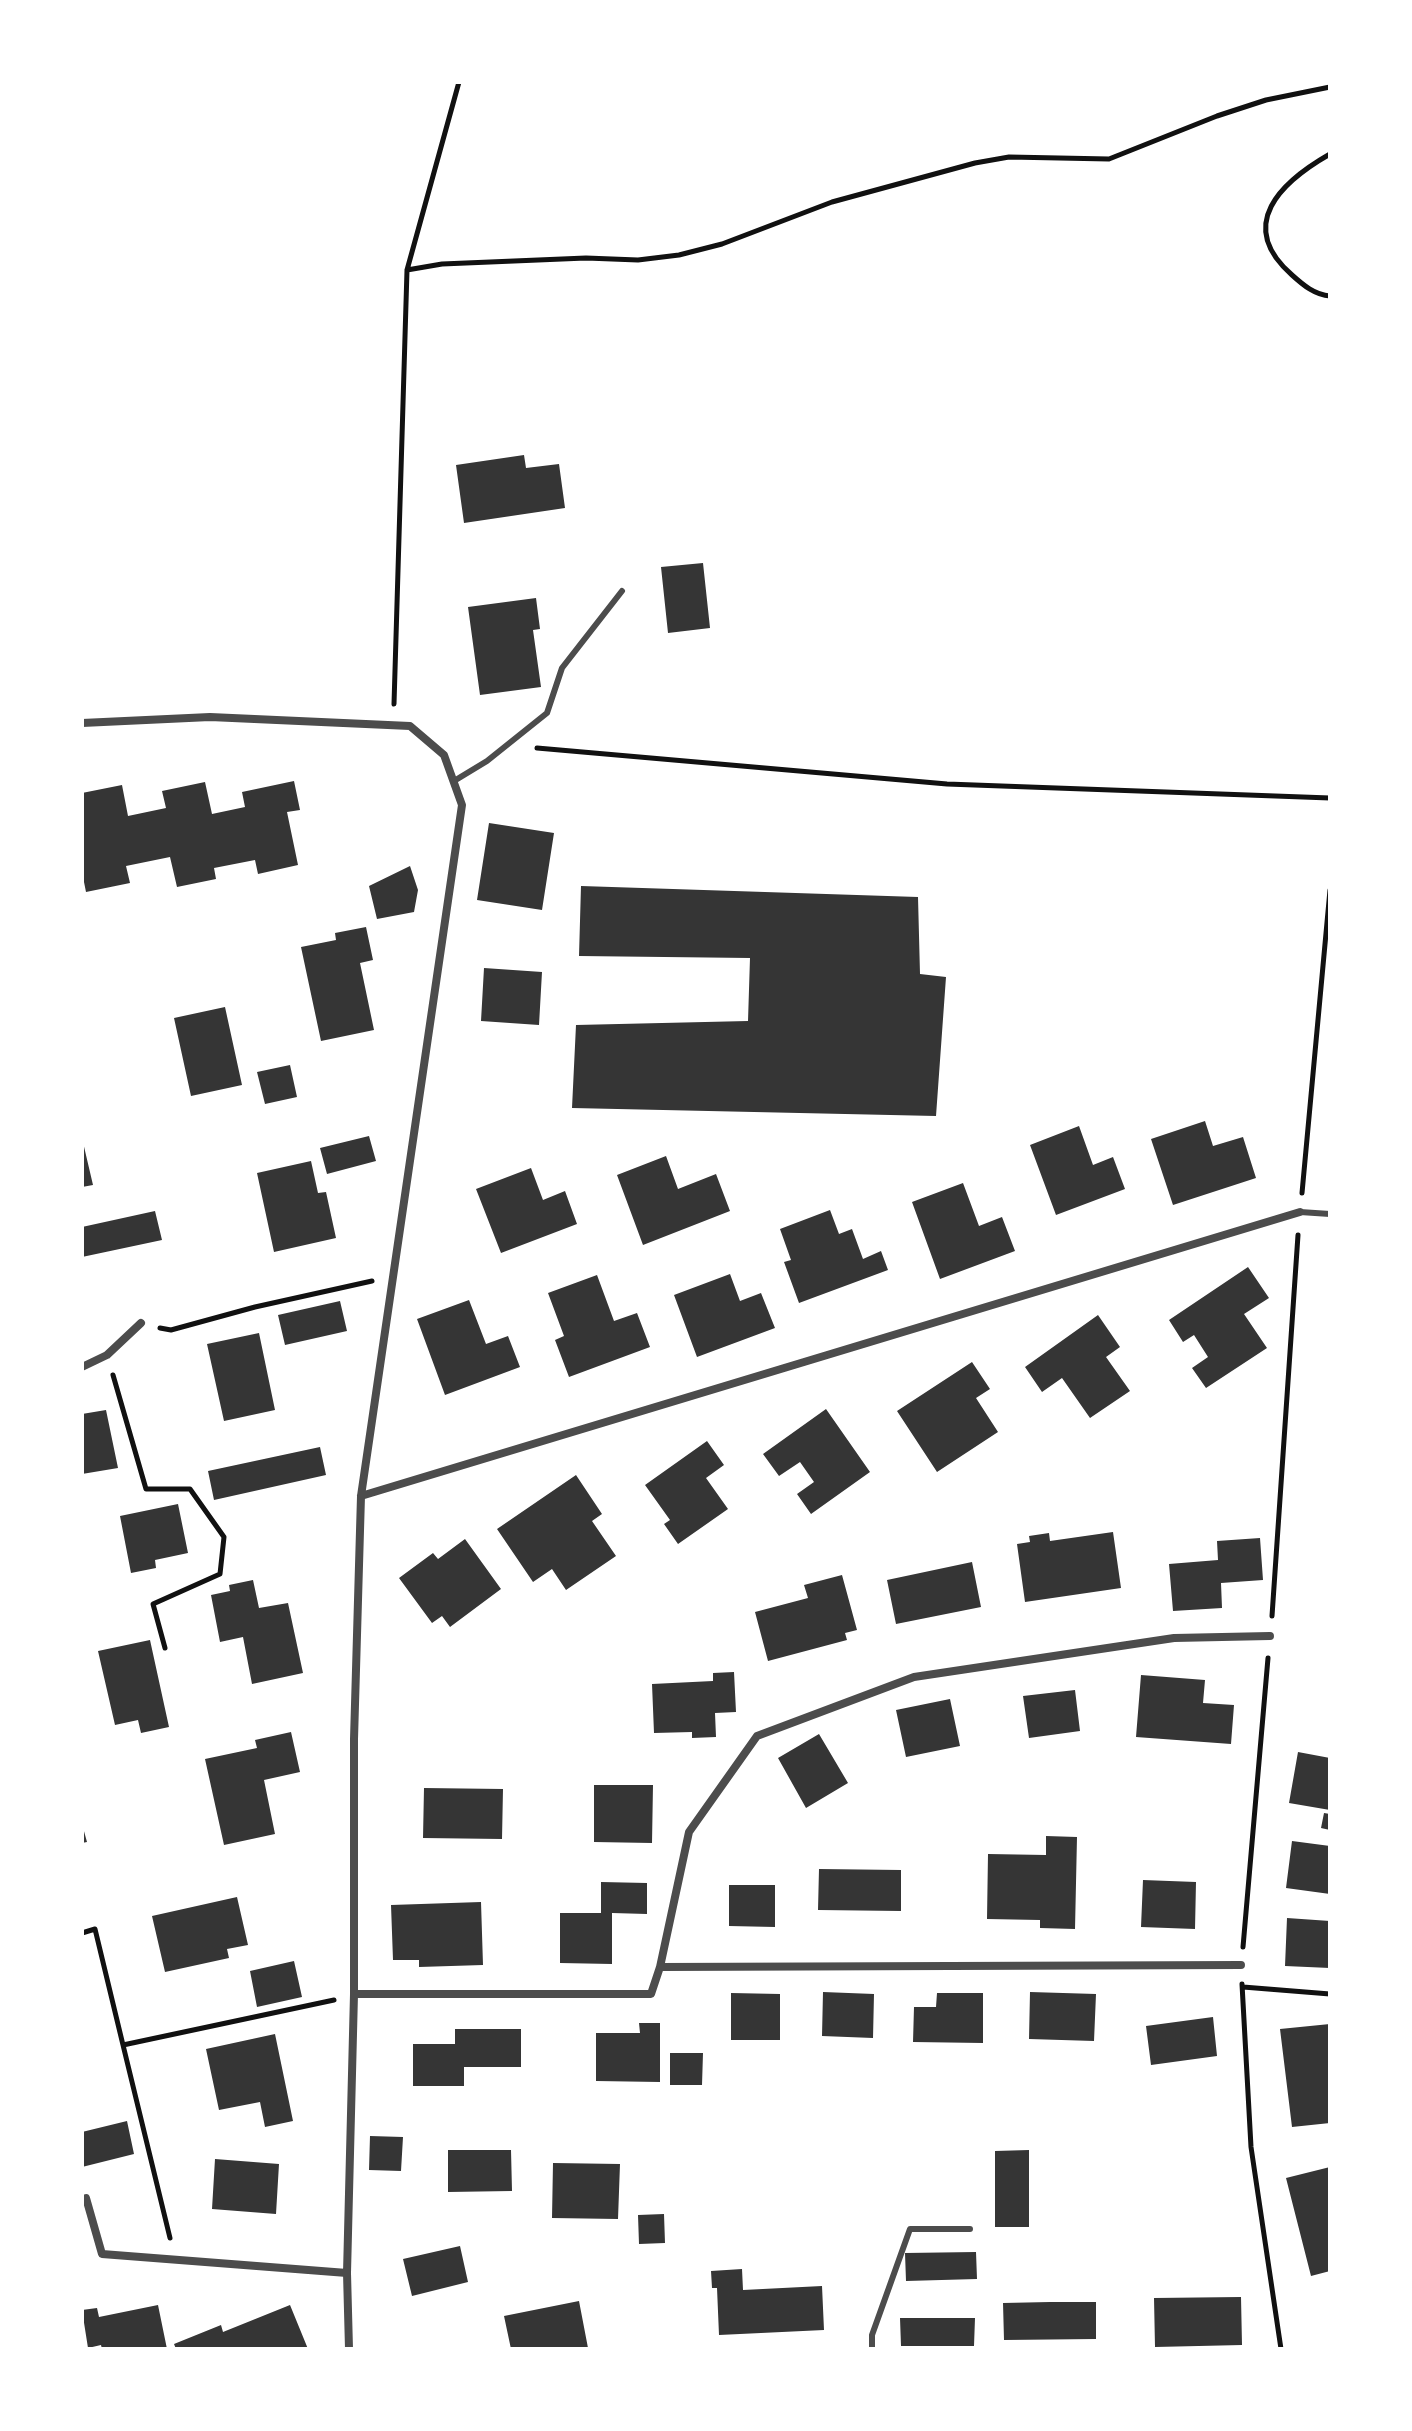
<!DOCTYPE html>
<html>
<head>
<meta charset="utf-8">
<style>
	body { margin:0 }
	#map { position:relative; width:1412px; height:2431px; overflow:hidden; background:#fff; font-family:"Zilla Slab",serif }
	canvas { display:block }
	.frame { position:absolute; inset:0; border:84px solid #fff; pointer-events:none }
</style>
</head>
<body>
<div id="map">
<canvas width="1412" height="2431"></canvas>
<div class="frame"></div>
</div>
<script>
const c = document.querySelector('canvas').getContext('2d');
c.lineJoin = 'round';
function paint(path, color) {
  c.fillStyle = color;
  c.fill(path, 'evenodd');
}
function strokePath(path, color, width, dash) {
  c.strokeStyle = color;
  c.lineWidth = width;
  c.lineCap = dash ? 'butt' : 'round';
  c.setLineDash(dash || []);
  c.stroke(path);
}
paint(new Path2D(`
	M524,455L526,468L559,464L565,508L464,523L456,465Z
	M703,563L710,628L668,633L661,567Z
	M536,598L540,629L533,630L541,687L480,695L468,607Z
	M294,781L300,810L287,812L298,865L258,874L255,860L214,868L216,879L177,887L170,857L126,866L130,883L86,892L82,872V793L122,785L128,816L166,808L162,791L205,782L212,814L245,807L242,792Z
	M489,823L554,833L542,910L477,900Z
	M410,866L418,890L414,912L377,919L369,886Z
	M581,886L918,897L920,974L946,977L936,1116L572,1108L576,1025L748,1021L750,958L579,956Z
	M366,927L373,960L360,963L374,1030L321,1041L301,947L336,940L335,933Z
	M484,968L542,972L539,1025L481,1021Z
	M225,1007L242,1085L191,1096L174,1018Z
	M290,1065L297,1097L265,1104L257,1072Z
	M1205,1121L1213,1146L1243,1137L1256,1178L1173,1205L1151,1139Z
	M1079,1126L1093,1165L1113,1157L1125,1189L1056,1215L1030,1145Z
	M369,1136L376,1161L327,1174L320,1148Z
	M82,1138L93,1185L82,1187Z
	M666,1156L678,1189L716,1174L730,1211L643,1245L617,1175Z
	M311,1161L318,1193L326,1192L336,1238L274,1252L257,1173Z
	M531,1168L543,1200L565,1191L577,1224L501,1253L476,1189Z
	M963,1183L979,1226L1002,1217L1015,1251L940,1279L912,1202Z
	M830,1210L839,1234L852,1229L863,1259L881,1251L888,1270L799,1303L784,1262L791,1260L780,1229Z
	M155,1211L162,1240L82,1257V1227Z
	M1248,1267L1269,1298L1244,1314L1267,1348L1206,1388L1192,1368L1208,1357L1194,1335L1183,1342L1169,1320Z
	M730,1274L740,1301L761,1293L775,1328L697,1357L674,1295Z
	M597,1275L614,1321L637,1313L650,1347L569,1377L555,1340L564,1336L548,1293Z
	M469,1300L486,1344L508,1336L520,1367L445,1395L417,1319Z
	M340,1301L347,1331L285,1345L278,1315Z
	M1098,1315L1120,1347L1106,1357L1130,1391L1090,1418L1062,1378L1042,1392L1025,1367Z
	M259,1333L275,1410L224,1421L207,1344Z
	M972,1362L990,1389L976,1398L998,1432L937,1472L897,1411Z
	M826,1409L870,1472L811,1514L797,1494L814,1482L800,1462L779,1476L763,1454Z
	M106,1410L118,1468L82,1474V1414Z
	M707,1441L724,1465L706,1478L728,1509L678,1544L664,1524L670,1520L645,1485Z
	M320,1447L326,1475L214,1500L208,1471Z
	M576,1475L602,1514L592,1521L616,1556L566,1590L552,1569L533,1582L497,1529Z
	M178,1504L188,1553L155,1560L156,1568L131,1573L120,1516Z
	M1113,1532L1121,1588L1025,1602L1017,1544L1030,1542L1029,1536L1049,1533L1050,1541Z
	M1260,1538L1263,1580L1221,1583L1222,1608L1173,1611L1169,1564L1218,1560L1217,1541Z
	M465,1539L501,1589L450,1627L442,1616L432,1623L399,1578L433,1553L438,1559Z
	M972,1562L981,1607L896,1624L887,1580Z
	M842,1575L857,1630L845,1633L847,1640L768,1661L755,1612L808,1598L804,1585Z
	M253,1580L259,1608L288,1603L303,1673L252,1684L243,1637L220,1642L211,1595L230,1591L229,1585Z
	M150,1640L169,1727L141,1733L138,1720L115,1725L98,1651Z
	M734,1672L736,1712L715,1713L716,1737L692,1738V1732L654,1733L652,1684L713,1681V1673Z
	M1141,1675L1205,1680L1203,1703L1234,1705L1231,1744L1136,1737Z
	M1075,1690L1080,1731L1029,1738L1023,1696Z
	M950,1699L960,1746L906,1757L896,1710Z
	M291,1732L300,1772L264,1780L275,1834L224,1845L205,1759L257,1748L255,1740Z
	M819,1734L848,1783L806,1808L778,1758Z
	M1298,1752L1330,1758V1810L1289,1803Z
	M594,1785H653L652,1843L594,1842Z
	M424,1788L503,1789L502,1839L423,1838Z
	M1324,1813L1330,1814V1830L1321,1828Z
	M82,1824L87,1842L82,1843Z
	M1046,1836L1077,1837L1075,1929L1040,1928V1920L987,1919L988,1854L1046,1855Z
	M1292,1841L1330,1846V1894L1286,1888Z
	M819,1869L901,1870V1911L818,1910Z
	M1143,1880L1196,1882L1195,1929L1141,1927Z
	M601,1882L647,1883V1914L612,1913V1964L560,1963V1913H601Z
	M729,1885H775V1927L729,1926Z
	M237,1897L248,1945L227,1949L229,1958L165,1972L152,1916Z
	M481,1902L483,1965L419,1967V1960H393L391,1905Z
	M1287,1918L1330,1921V1968L1285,1966Z
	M294,1961L302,1997L257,2007L250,1971Z
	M823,1992L874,1994L873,2038L822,2036Z
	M1030,1992L1096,1994L1094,2041L1029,2039Z
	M731,1993L780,1994V2040H731Z
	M937,1993H983V2043L913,2042L914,2007H936Z
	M1213,2017L1217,2056L1151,2065L1146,2026Z
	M639,2023H660V2082L596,2081V2033H640Z
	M1330,2024V2123L1292,2127L1280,2029Z
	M455,2029H521V2067H464V2086H413V2044H455Z
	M275,2034L293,2121L265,2127L260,2102L219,2110L206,2049Z
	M670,2053H703L702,2085H670Z
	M127,2121L134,2154L82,2167V2132Z
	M370,2136L403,2137L401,2171L369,2170Z
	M448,2150H511L512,2191L448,2192Z
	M1029,2150V2227H995V2151Z
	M215,2159L279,2164L276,2214L212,2209Z
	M553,2163L620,2164L618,2219L552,2218Z
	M1330,2167V2271L1311,2276L1286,2178Z
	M664,2214L665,2243L639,2244L638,2215Z
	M460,2246L468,2282L412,2296L403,2259Z
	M976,2252L977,2279L906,2281L905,2253Z
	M742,2269L743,2290L822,2286L824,2330L719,2335L717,2288H712L711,2271Z
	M1241,2297L1242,2345L1155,2347L1154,2298Z
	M579,2301L588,2348L511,2349L504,2316Z
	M1050,2302H1096V2339L1004,2340L1003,2303Z
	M158,2305L167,2349H102L101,2345L88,2348L82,2310L97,2308L99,2317Z
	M290,2305L308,2349H176L174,2344L221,2325L223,2332Z
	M900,2318H975L974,2346H901Z`), '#353535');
strokePath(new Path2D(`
	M1330,154C1281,182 1235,225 1292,275C1303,285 1315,295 1330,296
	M407,270L442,264L586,258L638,260L679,255L722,244L832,202L975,163L1009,157L1109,159L1217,116L1266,100L1330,87
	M394,704L407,270L459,82
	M537,748L947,784L1330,798
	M1302,1193L1330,890
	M160,1328L171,1330L255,1307L372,1281
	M113,1375L146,1489H190L224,1537L220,1574L153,1604L165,1648
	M1272,1616L1298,1235
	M82,1933L95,1929L123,2045L334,2000
	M1243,1947L1268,1658
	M1242,1984L1251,2147L1281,2349
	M1243,1987L1330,1994
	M123,2045L170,2238`), '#111', 5);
strokePath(new Path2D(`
	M454,781L487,761L547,713L562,668L622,591
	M1300,1212L1330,1214
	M872,2349V2335L910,2229H970`), '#4c4c4c', 6);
strokePath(new Path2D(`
	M82,723L210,717L410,726L444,755L462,805L361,1496L354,1739V1994L347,2273L349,2349
	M82,1367L107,1355L141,1323
	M361,1496L1300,1212
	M660,1967L689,1832L757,1736L914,1677L1174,1638L1270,1636
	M354,1994H651L660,1967L1241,1965
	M86,2198L102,2254L347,2273`), '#4c4c4c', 8);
</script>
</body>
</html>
